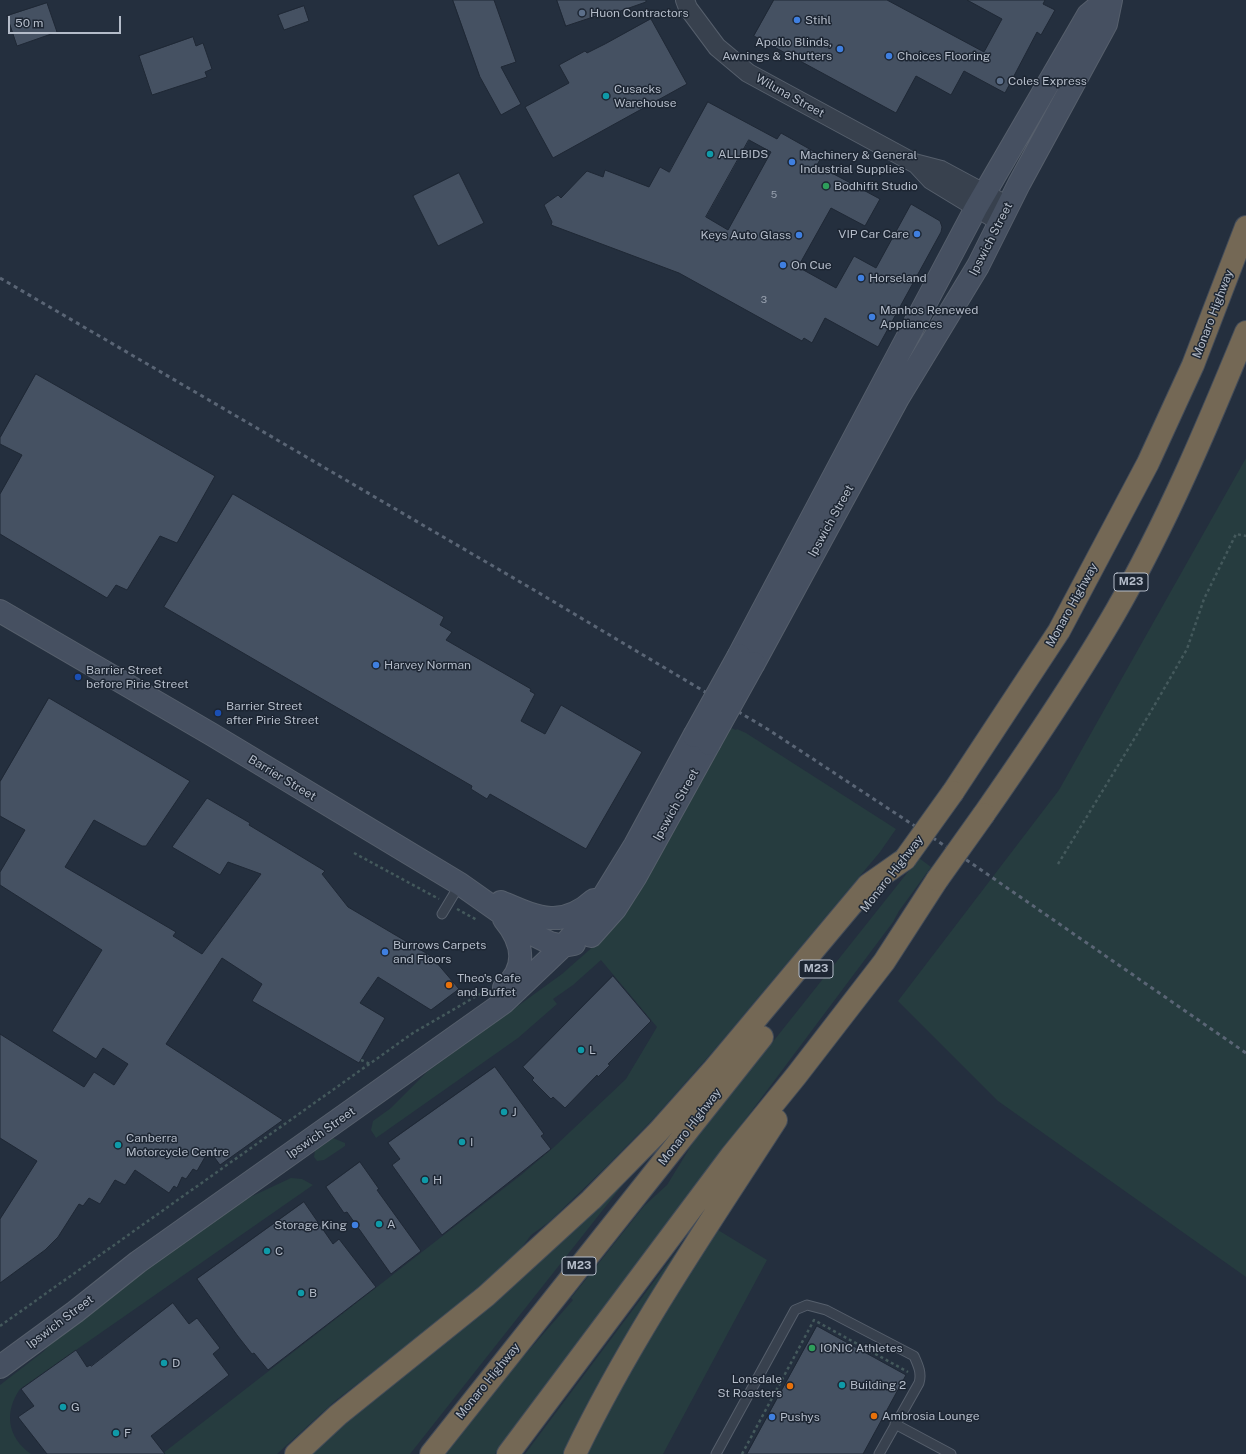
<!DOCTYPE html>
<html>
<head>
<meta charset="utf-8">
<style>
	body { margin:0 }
	#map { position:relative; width:1246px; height:1454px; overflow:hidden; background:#242f3e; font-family:"Public Sans",sans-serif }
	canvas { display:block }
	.scale { position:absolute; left:8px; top:16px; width:113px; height:18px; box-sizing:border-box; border:2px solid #b4bcc9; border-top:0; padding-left:5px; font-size:12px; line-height:14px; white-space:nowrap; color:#b4bcc9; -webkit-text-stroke:3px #1d2633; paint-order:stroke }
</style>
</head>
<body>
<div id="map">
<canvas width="1246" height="1454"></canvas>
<div class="scale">50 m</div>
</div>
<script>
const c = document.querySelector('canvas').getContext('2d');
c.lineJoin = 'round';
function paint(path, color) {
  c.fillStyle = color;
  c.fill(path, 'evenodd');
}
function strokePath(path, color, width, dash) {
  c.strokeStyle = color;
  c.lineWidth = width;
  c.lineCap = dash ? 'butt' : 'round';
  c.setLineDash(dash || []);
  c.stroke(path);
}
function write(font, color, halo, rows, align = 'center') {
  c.font = font + ' "Public Sans",sans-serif';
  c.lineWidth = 3;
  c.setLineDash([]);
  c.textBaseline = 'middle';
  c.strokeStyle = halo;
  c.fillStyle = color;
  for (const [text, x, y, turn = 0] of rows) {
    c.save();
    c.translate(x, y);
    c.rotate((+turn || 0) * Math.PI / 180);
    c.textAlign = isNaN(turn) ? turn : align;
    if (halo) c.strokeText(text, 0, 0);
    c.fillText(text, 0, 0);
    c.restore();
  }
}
paint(new Path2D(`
	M1246,458V1277L998,1101L898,1001L1059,790Z
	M731,728L736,730L737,729L746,733L896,829L880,852L715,1049L655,1117L607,1166L549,1222L531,1235L514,1258L428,1330L335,1401L277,1454H162L521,1175L553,1148L626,1079L657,1027L601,960L573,985L553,999L557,1004L518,1038L376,1138L371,1130L373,1121L391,1108L428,1071L562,974L596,944L719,750Z
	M919,858L931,867L899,911L893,922L495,1454H443L516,1365L573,1300L571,1298L644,1206L667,1185L694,1141Z
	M333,1138L345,1143V1146L324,1160L317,1161L314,1157L315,1151Z
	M291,1178L302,1179L313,1185L20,1389C4,1412 7,1437 31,1454H0V1385L44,1351L71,1323L244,1200Z
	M624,1179L625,1182L410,1454H308Z
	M718,1230L767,1260L663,1454H587L620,1389L655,1327Z
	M688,1236L568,1454H525Z`), '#263c3f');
const building = new Path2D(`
	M453,0H494L516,62L501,67L521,104L501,115L480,77Z
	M557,0H646V2L609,15L608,12L566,26Z
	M774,0H887L984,52L1002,19L967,0H1045L1043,4L1055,10L1041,35L1037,32L1005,93L964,71L951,95L916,76L896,113L754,36Z
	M47,3L57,32L17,46L7,16Z
	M304,6L309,21L284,30L278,15Z
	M651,19L687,84L553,158L525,107L569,83L559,65L585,51L587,53L605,44Z
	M193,37L196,46L203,43L212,69L205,72L207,77L152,95L139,56Z
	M708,102L777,139L781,133L822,156L817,165L880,199L865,226L831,208L798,267L836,288L854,256L876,268L911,204L940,221L942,227L941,232L878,347L825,318L812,343L804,338L802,341L679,273L551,225L552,222L544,205L558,195L561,198L587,171L603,177L605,170L649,187L660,167L669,172ZM749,140L771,152L728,230L706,217Z
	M459,173L484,223L438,246L413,196Z
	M36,374L215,476L177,543L160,536L127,590L116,585L107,598L0,534V494L22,455L0,444V438Z
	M233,494L444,617L440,625L452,632L446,640L531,689L530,691L535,694L521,721L545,734L561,705L642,752L586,849L490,794L487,799L471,789L472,786L164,607Z
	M49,698L190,781L146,846H142L94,820L65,867L176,932L173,936L202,954L261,874L228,862L220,875L172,847L207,798L250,823L249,825L325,871L322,874L348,907L431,956L459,989L431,1010L378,977L360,1003L385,1018L359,1063L252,1001L262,984L222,958L166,1044L283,1120L220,1165L209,1150L197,1171L193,1169L186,1179L182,1177L177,1188L174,1186L169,1193L135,1170L125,1185L115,1180L100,1204L89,1198L83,1206L79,1204L58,1237L45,1250L0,1283V1219L37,1161L0,1138V1034L84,1087L94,1072L114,1085L128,1064L103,1048L96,1059L52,1031L102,950L0,885V872L25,830L0,816V782Z
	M613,976L651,1021L608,1064L610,1065L598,1077L597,1075L565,1108L553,1097L551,1099L532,1080L534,1078L523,1067Z
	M495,1067L544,1134L541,1136L551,1149L442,1235L392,1165L400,1159L388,1143Z
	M360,1162L379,1189L377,1190L421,1251L391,1274L347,1212L344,1213L326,1187Z
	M304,1202L333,1244L339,1239L376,1287L268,1370L254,1353L252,1354L237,1335L197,1279Z
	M173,1303L189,1324L197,1318L220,1348L213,1354L229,1375L151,1436L165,1454H47L18,1417L34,1406L21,1389L76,1350L87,1367L90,1365L91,1366Z
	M817,1326L906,1375L863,1454H747Z`);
paint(building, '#455162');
strokePath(building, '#1f2835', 1);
const lane = new Path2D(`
	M442,914L460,884
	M895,1424L951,1454
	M716,1454L795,1310L807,1305L826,1310L914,1356C918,1365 922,1373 919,1383L879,1454`);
const street = new Path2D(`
	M685,0L688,8L717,47L748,73L914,163L941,170L1008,206
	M917,165L931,180L1000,222`);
const secondary = new Path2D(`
	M0,611L211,734L460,884L528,932L550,943L563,946L574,944
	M739,655L976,208L1088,15L1106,0
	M754,663L898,398L978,266L1019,184L1106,24L1111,0
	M501,902C536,917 561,930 594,900
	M591,936L615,909L636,876L709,744
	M504,988C528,968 523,942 504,919
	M0,1367L75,1312L138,1262L503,1003L563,946L595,910L635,845L694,736`);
const highway = new Path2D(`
	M953,792L1059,631L1148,463L1193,365L1246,227
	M984,814C1030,748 1075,682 1116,611C1167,522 1207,427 1246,332
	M296,1454L338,1415L486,1296L591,1200L658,1132L714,1069L868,885L905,859
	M431,1454L762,1037
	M508,1454L731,1156L796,1076L884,962L937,880
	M575,1454C632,1336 705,1230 776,1120`);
strokePath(lane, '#565f6c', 11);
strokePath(street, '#565f6c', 20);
strokePath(secondary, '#565f6c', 24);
strokePath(highway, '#434c59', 24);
strokePath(new Path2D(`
	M354,853L439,899
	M1058,864L1150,713L1187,649L1204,599L1236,534L1246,536
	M457,909L477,920
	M361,1060L370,1064
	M0,1326L413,1033L487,990
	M742,1454L814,1320L908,1372`), '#44595c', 2.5, [3, 3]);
strokePath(lane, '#38414e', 9);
strokePath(street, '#38414e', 18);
strokePath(secondary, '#465061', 22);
strokePath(highway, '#746855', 22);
strokePath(new Path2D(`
	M0,278L534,590L769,730L974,865L1246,1053`), '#5a6575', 3, [4, 4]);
const secondaryBridge = new Path2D(`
	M694,736L739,655
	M709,744L754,663`);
const highwayBridge = new Path2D(`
	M905,859L953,792
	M937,880L984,814`);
strokePath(secondaryBridge, '#565f6c', 24, []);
strokePath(highwayBridge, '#434c59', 24, []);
strokePath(secondaryBridge, '#465061', 22);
strokePath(highwayBridge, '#746855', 22);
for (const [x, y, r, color] of [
	[582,13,4,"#5c6f8a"],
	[797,20,4,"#3f7fe0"],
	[840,49,4,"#3f7fe0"],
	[889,56,4,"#3f7fe0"],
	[1000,81,4,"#5c6f8a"],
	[606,96,4,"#0f9aa8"],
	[710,154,4,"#0f9aa8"],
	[792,162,4,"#3f7fe0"],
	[826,186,4,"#2e9e5b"],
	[917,234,4,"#3f7fe0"],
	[799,235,4,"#3f7fe0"],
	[783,265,4,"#3f7fe0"],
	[861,278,4,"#3f7fe0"],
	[872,317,4,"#3f7fe0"],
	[376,665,4,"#3f7fe0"],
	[78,677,4,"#1a4fb4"],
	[218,713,4,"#1a4fb4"],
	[385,952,4,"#3f7fe0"],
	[449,985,4,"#e8710a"],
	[581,1050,4,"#0f9aa8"],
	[504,1112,4,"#0f9aa8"],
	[462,1142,4,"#0f9aa8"],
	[118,1145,4,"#0f9aa8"],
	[425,1180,4,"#0f9aa8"],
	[379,1224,4,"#0f9aa8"],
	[355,1225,4,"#3f7fe0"],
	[267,1251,4,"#0f9aa8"],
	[301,1293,4,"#0f9aa8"],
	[812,1348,4,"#2e9e5b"],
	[164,1363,4,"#0f9aa8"],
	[842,1385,4,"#0f9aa8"],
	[790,1386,4,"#e8710a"],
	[63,1407,4,"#0f9aa8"],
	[874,1416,4,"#e8710a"],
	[772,1417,4,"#3f7fe0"],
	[116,1433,4,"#0f9aa8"]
]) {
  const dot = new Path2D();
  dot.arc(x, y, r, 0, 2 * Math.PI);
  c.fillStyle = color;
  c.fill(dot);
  strokePath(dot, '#1d2633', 1.5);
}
write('10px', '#98a1af', null, [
	["5",774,195],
	["3",764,300]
]);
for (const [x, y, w] of [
	[1131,582,34],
	[816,969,34],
	[579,1266,34]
]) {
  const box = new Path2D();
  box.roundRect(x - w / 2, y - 9, w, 18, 3);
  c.fillStyle = '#1d2633';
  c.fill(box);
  strokePath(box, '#b4bcc9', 1);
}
write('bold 11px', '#b4bcc9', null, [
	["M23",1131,582],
	["M23",816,969],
	["M23",579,1266]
]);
write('12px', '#b4bcc9', '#1d2633', [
	["Huon Contractors",590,13],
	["Stihl",805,20],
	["Apollo Blinds,",832,42,"right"],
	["Awnings & Shutters",832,56,"right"],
	["Choices Flooring",897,56],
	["Coles Express",1008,81],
	["Cusacks",614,89],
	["Warehouse",614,103],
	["ALLBIDS",718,154],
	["Machinery & General",800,155],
	["Industrial Supplies",800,169],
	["Bodhifit Studio",834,186],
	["VIP Car Care",909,234,"right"],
	["Keys Auto Glass",791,235,"right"],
	["On Cue",791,265],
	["Horseland",869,278],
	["Manhos Renewed",880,310],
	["Appliances",880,324],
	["Harvey Norman",384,665],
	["Barrier Street",86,670],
	["before Pirie Street",86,684],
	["Barrier Street",226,706],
	["after Pirie Street",226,720],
	["Burrows Carpets",393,945],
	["and Floors",393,959],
	["Theo's Cafe",457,978],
	["and Buffet",457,992],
	["L",589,1050],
	["J",512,1112],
	["Canberra",126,1138],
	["Motorcycle Centre",126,1152],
	["I",470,1142],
	["H",433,1180],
	["A",387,1224],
	["Storage King",347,1225,"right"],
	["C",275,1251],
	["B",309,1293],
	["IONIC Athletes",820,1348],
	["D",172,1363],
	["Lonsdale",782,1379,"right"],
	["St Roasters",782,1393,"right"],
	["Building 2",850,1385],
	["G",71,1407],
	["Ambrosia Lounge",882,1416],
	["Pushys",780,1417],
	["F",124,1433]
], 'left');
write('12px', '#b4bcc9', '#1d2633', [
	["Wiluna Street",790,96,29],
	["Ipswich Street",991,239,-63],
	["Monaro Highway",1213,314,-69],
	["Ipswich Street",831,521,-61],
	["Monaro Highway",1072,605,-61],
	["Barrier Street",282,778,31],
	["Ipswich Street",676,805,-61],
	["Monaro Highway",892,874,-52],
	["Monaro Highway",690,1127,-52],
	["Ipswich Street",321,1133,-35],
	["Ipswich Street",60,1322,-37],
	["Monaro Highway",488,1381,-51]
]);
</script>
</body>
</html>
